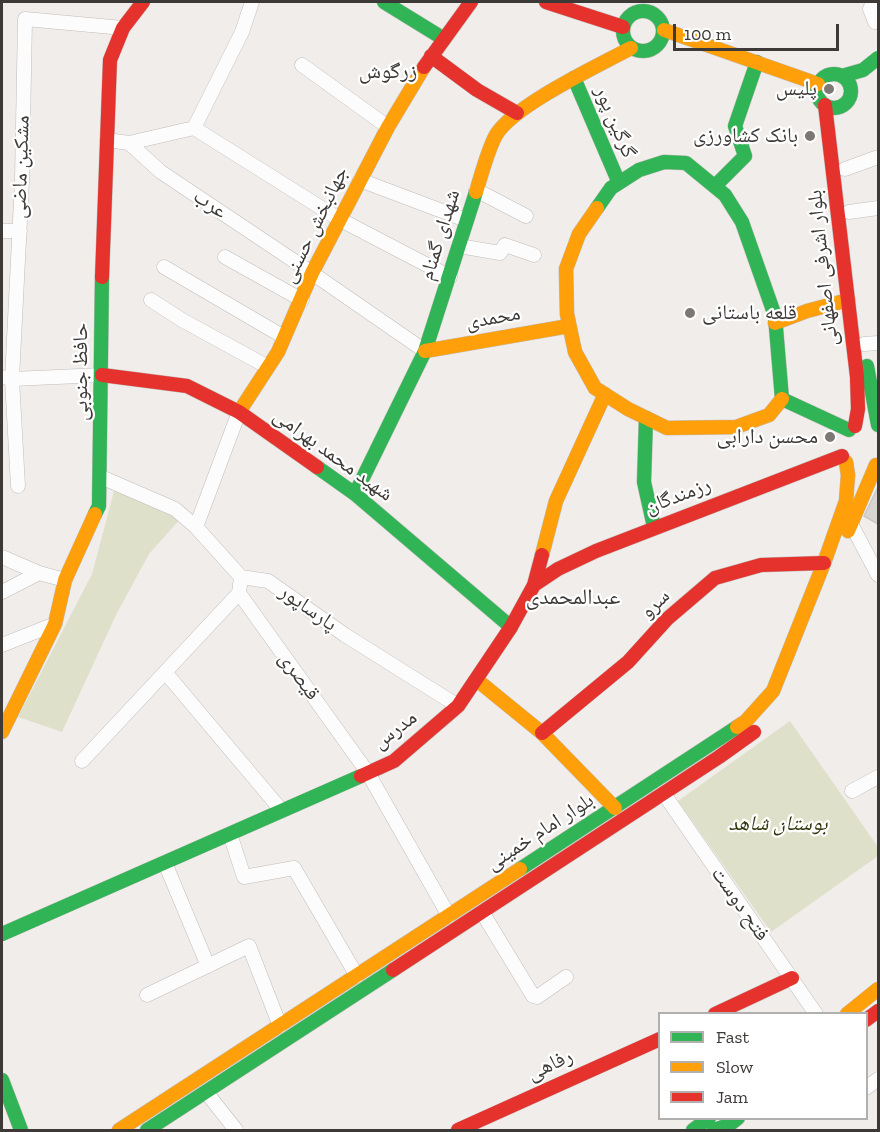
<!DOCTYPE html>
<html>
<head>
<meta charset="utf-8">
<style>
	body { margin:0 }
	#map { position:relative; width:880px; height:1132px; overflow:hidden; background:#f1edea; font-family:"Zilla Slab",serif }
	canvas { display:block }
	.frame { position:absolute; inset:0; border:3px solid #3c3937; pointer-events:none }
	.legend { position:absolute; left:658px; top:1012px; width:210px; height:108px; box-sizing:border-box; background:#fff; border:2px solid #b1b0af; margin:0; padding:8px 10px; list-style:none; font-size:18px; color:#3c3937 }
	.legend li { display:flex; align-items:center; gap:12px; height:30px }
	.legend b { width:30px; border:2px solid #b1b0af }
	.scale { position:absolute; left:673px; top:24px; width:166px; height:27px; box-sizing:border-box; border:3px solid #3c3937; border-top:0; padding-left:8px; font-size:18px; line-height:21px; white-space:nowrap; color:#3c3937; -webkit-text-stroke:4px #fff; paint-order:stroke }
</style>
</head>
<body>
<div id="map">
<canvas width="880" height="1132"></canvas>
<div class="frame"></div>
<ul class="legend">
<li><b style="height:8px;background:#30b455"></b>Fast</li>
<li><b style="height:8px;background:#ff9f0a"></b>Slow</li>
<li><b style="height:8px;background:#e5322d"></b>Jam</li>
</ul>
<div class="scale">100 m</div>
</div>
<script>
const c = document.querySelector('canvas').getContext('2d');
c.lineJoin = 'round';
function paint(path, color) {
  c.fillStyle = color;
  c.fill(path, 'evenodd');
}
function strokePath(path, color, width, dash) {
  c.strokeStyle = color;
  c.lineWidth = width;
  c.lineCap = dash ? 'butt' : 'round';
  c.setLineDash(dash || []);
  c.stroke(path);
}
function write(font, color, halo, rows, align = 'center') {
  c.font = font + ' "Zilla Slab","Noto Naskh Arabic",serif';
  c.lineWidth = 4.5;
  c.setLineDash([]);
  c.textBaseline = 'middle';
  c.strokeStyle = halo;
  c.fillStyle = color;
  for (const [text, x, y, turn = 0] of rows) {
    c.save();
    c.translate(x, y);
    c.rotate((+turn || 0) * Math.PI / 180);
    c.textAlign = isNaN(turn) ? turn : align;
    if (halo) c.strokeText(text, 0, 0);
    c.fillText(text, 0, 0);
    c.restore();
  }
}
paint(new Path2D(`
	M117,480L182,517L149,554L116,615L62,732L18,717L92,574Z
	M790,721L878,847V856L771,932L678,801Z`), '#dfe0ca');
const building = new Path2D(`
	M878,487V524L864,516Z`);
paint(building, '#d8d4d2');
strokePath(building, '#cac7c5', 1.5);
const street = new Path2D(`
	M873,2L870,9L875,22
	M302,65L388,127
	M194,128L242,32L252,2
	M107,140L129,143L161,172L312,273L425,351
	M129,143L194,128L339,219L450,277
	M845,169L878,157
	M360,180L466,220
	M476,190L526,216
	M849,212L878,208
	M2,231H20
	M459,246L500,253L505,245L534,255
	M225,257L302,300
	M164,267L284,337
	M151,300L182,320L268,367
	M864,344L878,343
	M2,377L12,379L102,375
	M101,477L175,509L196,527L241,577L268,581L345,635L458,706
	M18,486L12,379L22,180L25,19L123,28
	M851,524L878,575
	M196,527L239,412
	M2,557L39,573L65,580
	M241,577L239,593L368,773L449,916
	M2,592L39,573
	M2,645L55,624
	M165,672L282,811
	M82,761L239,593
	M852,791L878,777
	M664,794L816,1014
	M230,834L244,877L294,868L357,976
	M165,863L208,966
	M482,912L533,996L537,997L566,977
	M147,995L249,946L280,1026
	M866,1088L878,1079
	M206,1092L236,1130`);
const fast = new Path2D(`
	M384,2L444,39
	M623 31a20 20 0 1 1 40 0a20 20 0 1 1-40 0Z
	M817 91a17 17 0 1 1 34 0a17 17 0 1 1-34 0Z
	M842,76L863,70L878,58
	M574,78L619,183
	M715,186L745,156L735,126L757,62
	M597,208L611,188L639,170L664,162L686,163L725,195L742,222L775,316L782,399L849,430
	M867,366L878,425
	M646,418L644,482L654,527
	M317,467L355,494L511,627
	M355,494L425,351L476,192
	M95,514L99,506L102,277
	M520,869L737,727
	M2,934L361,776
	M2,1080L21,1130
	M147,1130L393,970
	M693,1130L709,1118
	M714,1130L729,1125L738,1118`);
const slow = new Path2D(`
	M664,30L818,84
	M476,192C481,176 488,149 496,135C514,105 598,66 631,48
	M597,208L579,234L566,269L567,314L575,352L595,388L628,409L667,428L736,427L769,415L782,399
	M775,323L807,311L848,300
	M425,351L569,326
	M239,412L278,352L312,273L388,127L424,67
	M848,531L876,465
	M542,555L556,501L605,394
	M477,680L542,733L615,808
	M737,727L746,721L773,691L824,563L846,501L848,475L846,462
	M2,732L55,624L65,580L95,514
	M847,1014L878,989
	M119,1130L520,869`);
const jam = new Path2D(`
	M546,2L623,27
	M431,56L477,90L517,113
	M424,67L471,2
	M825,105L857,377L858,409L855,426
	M102,277L110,60L123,28L143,2
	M102,375L187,386L239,412L317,467
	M534,585L558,569L596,551L842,456
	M542,733L628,662L667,619L715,578L761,565L824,563
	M361,776L394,761L458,706L511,627L534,585L542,555
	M393,970L719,757L754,732
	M715,1014L792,978
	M866,1020L878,1011
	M458,1130L660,1039`);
strokePath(street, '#c0bdbb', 15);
strokePath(fast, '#c0bdbb', 15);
strokePath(slow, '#c0bdbb', 15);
strokePath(jam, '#c0bdbb', 15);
strokePath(street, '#fdfcfc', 14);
strokePath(fast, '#30b455', 14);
strokePath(slow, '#ff9f0a', 14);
strokePath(jam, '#e5322d', 14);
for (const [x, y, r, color] of [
	[829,89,6,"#7b7876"],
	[810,136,6,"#7b7876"],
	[690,313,6,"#7b7876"],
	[830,437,6,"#7b7876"]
]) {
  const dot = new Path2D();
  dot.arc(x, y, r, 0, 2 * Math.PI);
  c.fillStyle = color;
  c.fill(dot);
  strokePath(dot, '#fff', 2);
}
write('21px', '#3c3937', '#fff', [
	["پلیس",817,89],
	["بانک کشاورزی",798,136],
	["قلعه باستانی",702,313,"left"],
	["محسن دارابی",818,437]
], 'right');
write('21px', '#3c3937', '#fff', [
	["گرگین پور",615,122,67],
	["مشکین ماضی",21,167,-88],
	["عرب",210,204,34],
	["جهانبخش حسنی",315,225,-64],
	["شهدای گمنام",440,235,-73],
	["بلوار اشرفی اصفهانی",823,268,-96],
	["محمدی",493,318,-10],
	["حافظ جنوبی",81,372,-90],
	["شهید محمد بهرامی",333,455,36],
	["رزمندگان",678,496,-21],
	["سرو",655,604,-44],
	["پارساپور",308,608,35],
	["قیصری",299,676,54],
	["مدرس",395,730,-37],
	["بلوار امام خمینی",540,832,-33],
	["فتح دوست",740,904,55],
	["رفاهی",550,1065,-25]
]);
write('italic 21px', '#32360e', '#fff', [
	["بوستان شاهد",778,824]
]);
write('22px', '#3c3937', '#fff', [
	["زرگوش",388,72],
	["عبدالمحمدی",573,598]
]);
</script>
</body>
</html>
